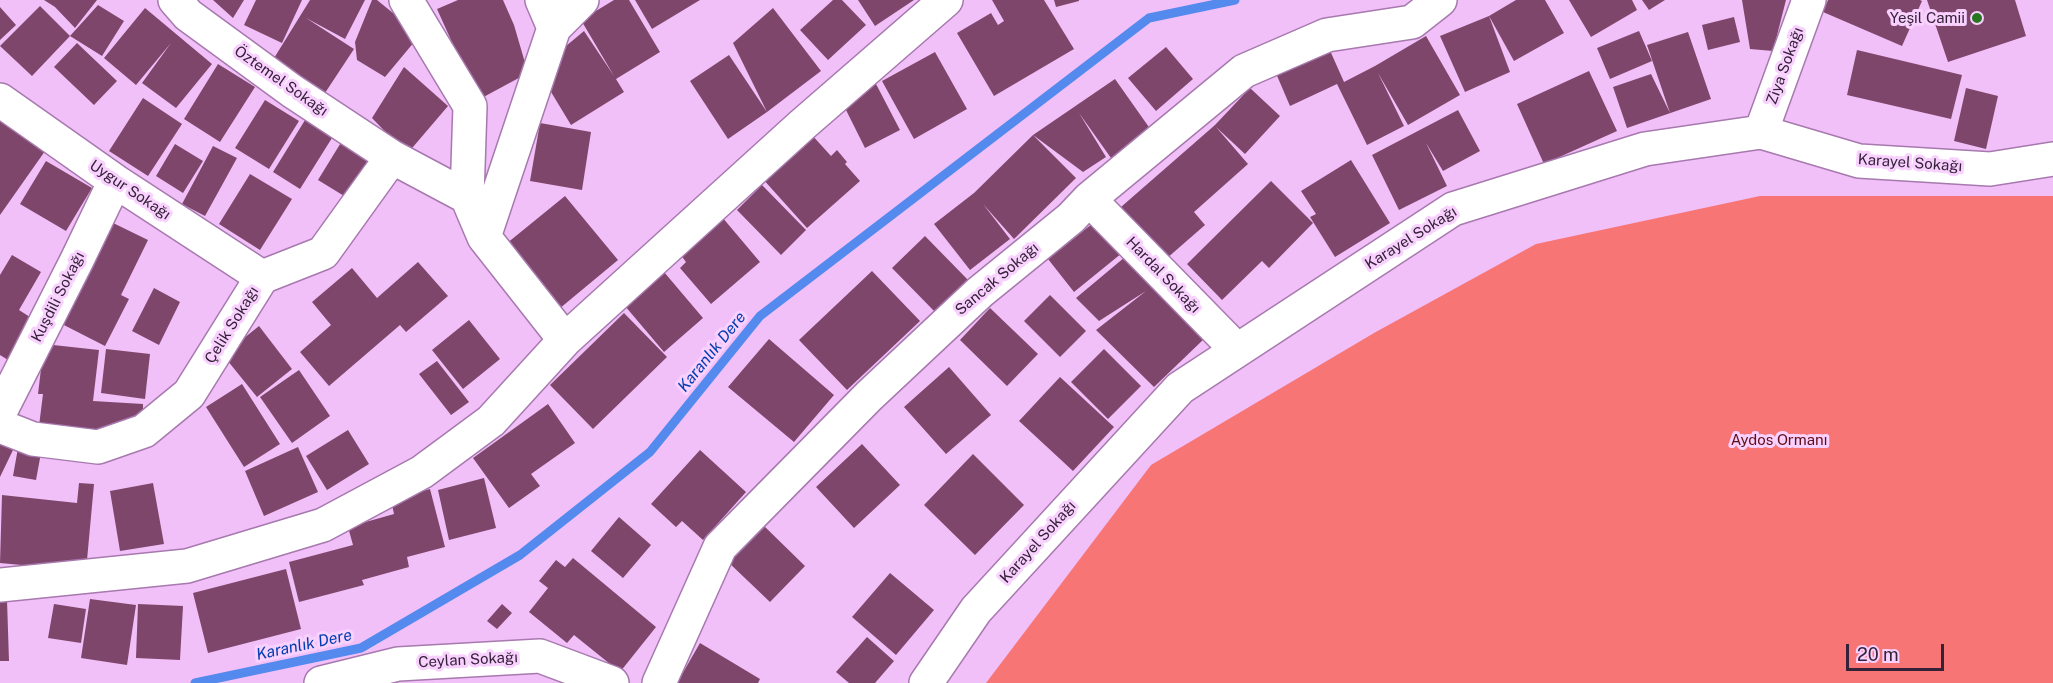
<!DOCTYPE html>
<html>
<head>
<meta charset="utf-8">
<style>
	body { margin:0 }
	#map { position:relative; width:2053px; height:683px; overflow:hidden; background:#f1c0f9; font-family:"Public Sans",sans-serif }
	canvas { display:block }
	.scale { position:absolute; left:1846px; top:644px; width:98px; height:27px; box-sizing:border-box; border:3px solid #352238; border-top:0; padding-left:8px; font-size:18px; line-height:21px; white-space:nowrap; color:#352238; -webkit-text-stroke:4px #f9d1ff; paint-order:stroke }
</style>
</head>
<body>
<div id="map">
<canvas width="2053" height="683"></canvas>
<div class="scale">20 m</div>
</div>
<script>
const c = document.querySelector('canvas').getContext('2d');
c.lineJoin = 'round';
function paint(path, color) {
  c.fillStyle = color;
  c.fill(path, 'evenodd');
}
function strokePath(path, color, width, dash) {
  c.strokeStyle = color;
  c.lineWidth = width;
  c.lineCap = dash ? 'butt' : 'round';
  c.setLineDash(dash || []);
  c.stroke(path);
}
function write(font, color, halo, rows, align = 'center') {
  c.font = font + ' "Public Sans",sans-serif';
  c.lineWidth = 6;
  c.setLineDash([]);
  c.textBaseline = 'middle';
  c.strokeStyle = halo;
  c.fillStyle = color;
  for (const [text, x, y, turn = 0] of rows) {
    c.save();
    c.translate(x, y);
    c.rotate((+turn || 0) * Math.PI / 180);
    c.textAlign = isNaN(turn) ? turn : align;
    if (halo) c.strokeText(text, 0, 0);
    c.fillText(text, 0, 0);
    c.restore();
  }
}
paint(new Path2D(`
	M1760,196H2053V683H986L1151,465L1374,333L1536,244Z`), '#f77575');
strokePath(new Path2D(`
	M195,683L361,648L520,555L650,452L760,316L1149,18L1235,0`), '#5489ed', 9);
paint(new Path2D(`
	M44,0H97L75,28L55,7Z
	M213,0H244L233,18Z
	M256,0H302L282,43L244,25Z
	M310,0H365L345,39L306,18L354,49L323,96L271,63Z
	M372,0H377L420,35L385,77L357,60L355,42Z
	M458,0H503L514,25L528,73L478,100L437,9Z
	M614,0H629L660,52L616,79L624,92L571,125L545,82L554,56L584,31L614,76L581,20Z
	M635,0H700L652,29Z
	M833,0H842L866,25L828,60L800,30Z
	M858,0H914L875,26Z
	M992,0H1044L1074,49L994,96L957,33L991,13L998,25L1004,21Z
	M1054,0H1079V1L1056,7Z
	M1516,0H1545L1564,33L1514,61L1489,16L1510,72L1465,92L1440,36L1489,16Z
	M1569,0H1632L1637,10L1591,37Z
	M1642,0H1665L1649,10Z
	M1742,0H1786L1773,51L1750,49Z
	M1828,0H1920L1922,1L1902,46L1823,12Z
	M1927,0H2015L2026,36L1948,62Z
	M98,5L124,21L102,56L70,36L32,76L0,46L40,6L70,36Z
	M0,7L16,25L0,40Z
	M145,8L212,64L176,108L142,83L171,43L136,85L104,58Z
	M773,8L821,71L767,112L728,139L690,81L729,55L767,112L733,43Z
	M1734,17L1740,42L1708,50L1702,25Z
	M1639,31L1652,61L1610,79L1597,48Z
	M1688,32L1711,99L1627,128L1613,87L1651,74L1670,113L1647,45Z
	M1426,36L1460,95L1408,125L1378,73L1404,126L1367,145L1337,84L1290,106L1275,71L1328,46L1344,82L1375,66Z
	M77,43L117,81L94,105L54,67Z
	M1166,47L1193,79L1156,111L1128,78Z
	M1857,50L1962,75L1951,119L1847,95Z
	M935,52L967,109L914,139L882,81Z
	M218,64L255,87L220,142L184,119Z
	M404,67L448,106L407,154L372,118Z
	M1589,71L1617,131L1544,164L1517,104Z
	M1115,79L1151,130L1111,158L1079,113L1106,157L1083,172L1033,135L1076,178L1014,239L983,204L1010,239L970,270L934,224L974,193L1033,135Z
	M876,84L900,130L865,148L842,102Z
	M1250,88L1280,116L1245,154L1216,127L1248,164L1194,212L1205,225L1166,259L1121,207L1215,125Z
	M1966,88L1998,96L1986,149L1954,141Z
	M143,98L182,124L148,176L109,151Z
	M265,100L299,121L269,169L235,148Z
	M0,109L50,144L0,215Z
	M1458,110L1480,151L1443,171L1426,143L1447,186L1399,210L1372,155Z
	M310,112L337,130L300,189L273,172Z
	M540,123L591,132L582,190L530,181Z
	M811,134L831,156L837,150L847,162L845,164L860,181L807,228L762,178Z
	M345,136L376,156L349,199L318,180Z
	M175,144L203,161L183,193L156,176Z
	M213,146L237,158L205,216L182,204Z
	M1351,160L1390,223L1335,257L1310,217L1316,214L1301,191Z
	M46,161L92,188L66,231L20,204Z
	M250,174L292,199L260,250L219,224Z
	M1271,181L1313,223L1269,268L1262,261L1222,300L1187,264Z
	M762,185L806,230L781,255L737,210Z
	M565,196L618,260L559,309L506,244Z
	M722,217L760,262L711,304L680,268L686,262L680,254Z
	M1097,220L1122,253L1074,292L1048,259Z
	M109,221L148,240L121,295L129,299L105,346L58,322Z
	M925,236L969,281L936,313L892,268Z
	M12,255L41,272L19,310L33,319L8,360L0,355V275Z
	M1125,257L1206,337L1154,387L1096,330L1146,291L1099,321L1076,298Z
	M418,262L448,296L406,332L400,325L329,386L300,352L331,325L312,302L352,268L377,298Z
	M872,271L920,321L847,390L799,340Z
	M664,272L703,318L664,352L625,306Z
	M154,288L180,302L159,345L132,331Z
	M1050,295L1086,331L1060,357L1024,321Z
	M990,308L1038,354L1007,386L960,340Z
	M624,313L667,357L593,429L550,385Z
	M469,320L500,359L463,389L432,350Z
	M259,326L292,369L257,397L223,355Z
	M769,339L834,395L794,442L728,387Z
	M44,344L99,350L93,401L143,404V423L82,439L38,434L43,394H38Z
	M106,349L150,354L145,399L101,393Z
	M1104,349L1141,386L1108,419L1071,382Z
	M437,361L469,402L451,415L419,374Z
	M949,367L991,415L946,454L904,407Z
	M299,370L330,416L292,443L260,397Z
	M1060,377L1114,427L1073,471L1019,421Z
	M242,384L280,444L244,467L206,407Z
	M548,404L575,443L531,474L540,486L509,508L473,458Z
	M348,430L369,464L327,490L306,456Z
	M0,443L13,450L0,477Z
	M862,444L900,485L854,528L816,487Z
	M298,447L318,492L264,516L245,471Z
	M18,448L41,453L36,480L13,476Z
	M700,450L746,492L703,540L682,521L676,527L651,504Z
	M973,454L1024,505L975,555L924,505Z
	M484,478L496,528L449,540L438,490Z
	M79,483L94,484L86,571L0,563L2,495L77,503Z
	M153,483L164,544L120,551L110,491Z
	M430,489L445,547L407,557L409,567L362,580L364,585L299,602L289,562L353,545L348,527L394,514L391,500Z
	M619,517L651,545L623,578L591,551Z
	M762,524L805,566L770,602L726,560Z
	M573,558L656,627L620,672L574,635L567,643L529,612L548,588L539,581L556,560L565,567Z
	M286,569L301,629L208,653L193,593Z
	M890,573L934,610L896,655L852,617Z
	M90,599L136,605L127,665L81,658Z
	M0,600H7L9,661H0Z
	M54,604L86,609L81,643L48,638Z
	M138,604L183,606L180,660L136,658Z
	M502,604L512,613L497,629L487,621Z
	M867,637L894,661L875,683H849L836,672Z
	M700,643L760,679L758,683H677Z`), '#7f466b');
const minor = new Path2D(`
	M175,0L188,15L292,91L392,157
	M406,0L470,106L467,197L484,237L565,340
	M542,0L554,28
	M0,100L115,181L262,277
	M1761,132L1809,0
	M1089,199L1237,350
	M484,237L554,28L582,0
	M0,412L77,260L115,181
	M0,426L33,439L98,447L144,431L189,394L262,277L323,253L392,157L467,197
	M0,585L187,566L323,525L422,472L491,421L565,340L802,125L946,0
	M321,683L398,664L540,656L612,683
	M659,683L720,547L869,396L980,292L1071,218L1089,199L1244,71L1327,35L1412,22L1440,0
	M926,683L976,610L1180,388L1453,209L1645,149L1761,132L1859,161L1990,169L2053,159`);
strokePath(minor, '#a779ae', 36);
strokePath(minor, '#fff', 33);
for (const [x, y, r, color] of [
	[1977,18,6,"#277720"]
]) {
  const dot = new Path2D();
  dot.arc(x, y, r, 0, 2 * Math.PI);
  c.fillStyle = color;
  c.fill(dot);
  strokePath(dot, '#f9d1ff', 2);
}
write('15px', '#352238', '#f9d1ff', [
	["Yeşil Camii",1965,18]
], 'right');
write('15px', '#352238', '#f9d1ff', [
	["Ziya Sokağı",1785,66,-70],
	["Öztemel Sokağı",281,81,35],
	["Karayel Sokağı",1910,163,4],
	["Uygur Sokağı",130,190,34],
	["Karayel Sokağı",1411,238,-32],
	["Hardal Sokağı",1163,275,46],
	["Sancak Sokağı",997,279,-40],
	["Kuşdili Sokağı",58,297,-63],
	["Çelik Sokağı",232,325,-58],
	["Karayel Sokağı",1038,542,-48],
	["Ceylan Sokağı",468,660,-3]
]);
write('15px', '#600e16', '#f9d1ff', [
	["Aydos Ormanı",1779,440]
]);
write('italic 16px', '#003caf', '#f9d1ff', [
	["Karanlık Dere",712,352,-51],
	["Karanlık Dere",304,645,-12]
]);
</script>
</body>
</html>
